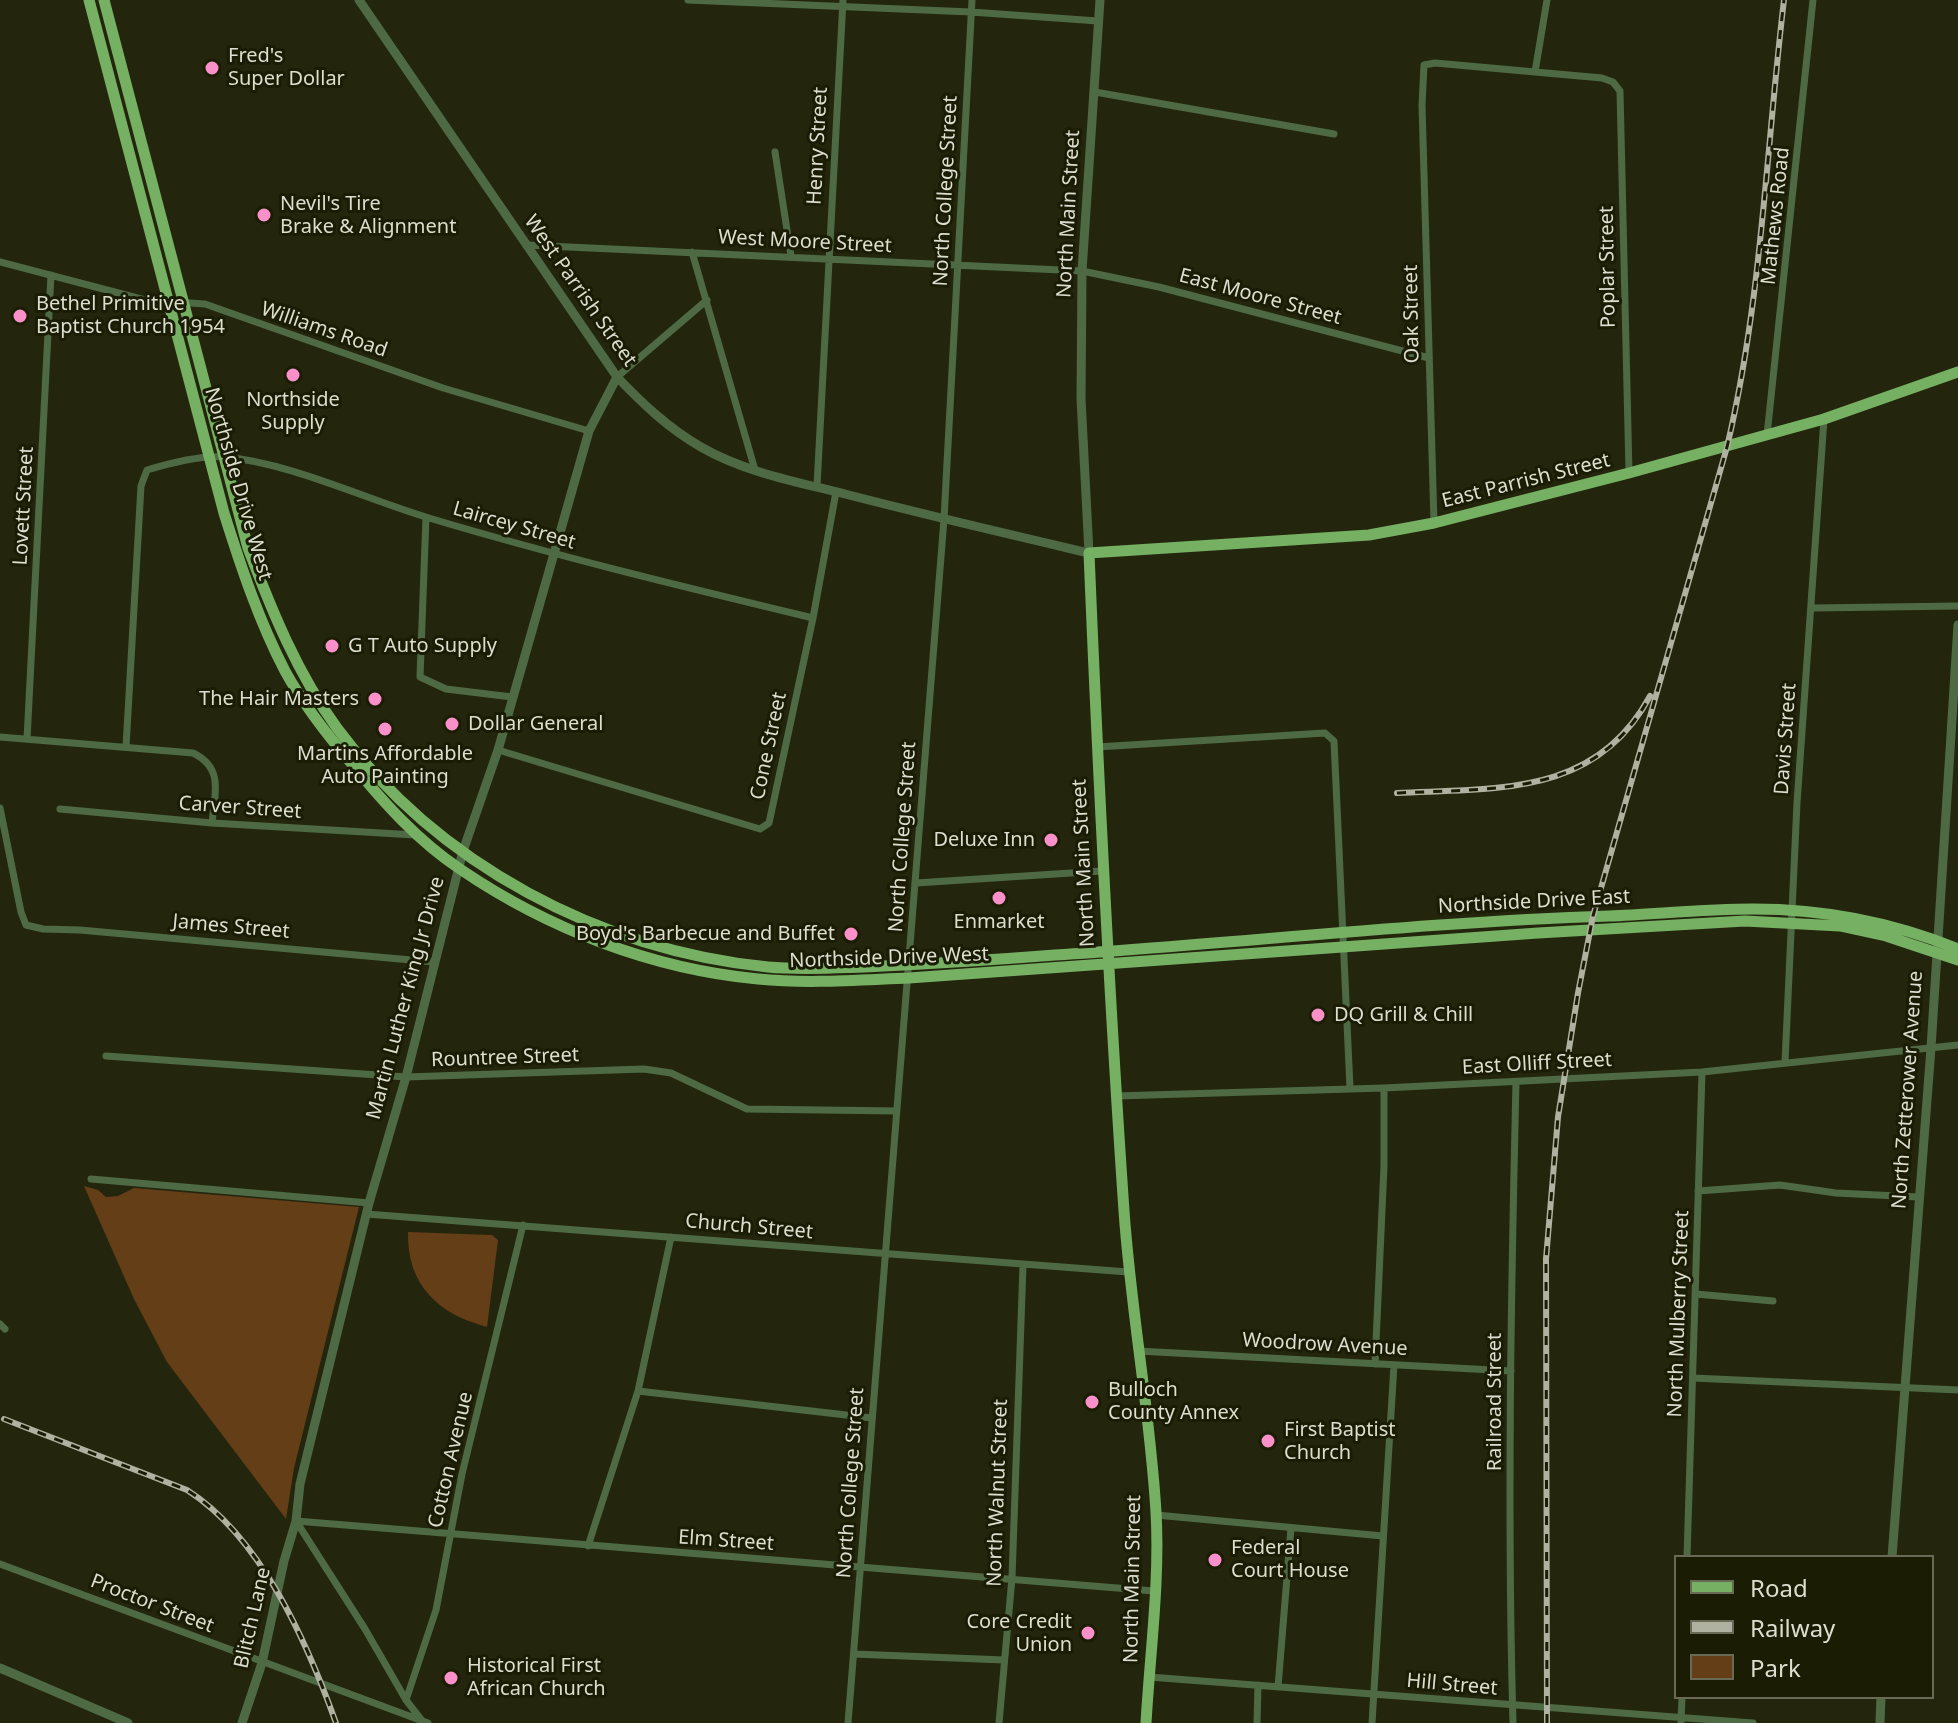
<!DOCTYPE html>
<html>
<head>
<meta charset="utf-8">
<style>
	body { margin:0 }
	#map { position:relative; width:1958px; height:1723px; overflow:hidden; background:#23260d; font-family:"Noto Sans",sans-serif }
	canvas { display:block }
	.legend { position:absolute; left:1674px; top:1555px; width:260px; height:144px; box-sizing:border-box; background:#1a1c04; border:2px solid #686a55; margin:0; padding:10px 14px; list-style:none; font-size:24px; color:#dcdecf }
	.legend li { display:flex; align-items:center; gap:16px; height:40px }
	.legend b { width:40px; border:2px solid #686a55 }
</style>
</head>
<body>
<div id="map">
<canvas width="1958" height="1723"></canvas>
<ul class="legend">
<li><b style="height:10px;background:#76b163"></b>Road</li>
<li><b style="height:10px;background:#b0b2a1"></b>Railway</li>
<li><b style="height:22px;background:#643e17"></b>Park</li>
</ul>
</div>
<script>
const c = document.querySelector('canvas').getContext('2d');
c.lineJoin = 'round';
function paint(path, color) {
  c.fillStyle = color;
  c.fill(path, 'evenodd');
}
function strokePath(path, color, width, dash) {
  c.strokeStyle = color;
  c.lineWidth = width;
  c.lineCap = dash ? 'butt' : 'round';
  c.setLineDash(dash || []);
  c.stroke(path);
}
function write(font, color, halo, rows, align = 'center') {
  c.font = font + ' "Noto Sans",sans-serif';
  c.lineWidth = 6;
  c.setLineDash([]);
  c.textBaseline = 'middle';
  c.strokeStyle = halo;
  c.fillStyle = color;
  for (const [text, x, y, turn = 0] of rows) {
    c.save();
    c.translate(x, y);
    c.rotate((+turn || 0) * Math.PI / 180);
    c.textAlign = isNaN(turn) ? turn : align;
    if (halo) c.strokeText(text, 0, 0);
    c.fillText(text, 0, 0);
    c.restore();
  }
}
paint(new Path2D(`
	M84,1186L98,1190L106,1197L118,1196L134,1188L359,1207L294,1468L286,1519L167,1362L134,1299Z
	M408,1232L492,1235L498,1240L487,1327C438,1314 407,1285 408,1232Z`), '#643e17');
strokePath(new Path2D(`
	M688,0L971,12L1098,21
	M1535,72L1547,0
	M1095,92L1334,134
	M775,152L791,256
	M526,245L1082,271L1159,287L1429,358
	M692,252L755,470
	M0,262L145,300L205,304L443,388L589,431
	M617,377L707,300
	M1767,435L1813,0
	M817,486L843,0
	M426,517L420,677L446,689L512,697
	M1434,523L1422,105L1424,65L1435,63L1602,78L1613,82L1620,91L1629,473
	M1813,608L1958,606
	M0,737L193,753C224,768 215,793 212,823
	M27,739L51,275
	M126,747L141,486L147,470C170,463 201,455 225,457C291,463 365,499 429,518C556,556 684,587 813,618
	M1097,747L1325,733L1334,741L1350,1088
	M498,750L760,829L769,823L813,618L836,492
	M0,808L21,912L26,925L43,929L80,930L433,962
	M60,809L212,823L415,835
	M916,883L1102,871
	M106,1056L406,1077L644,1069L671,1073L747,1109L897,1111
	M1785,1062L1797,803L1824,419
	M1116,1096L1384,1088L1702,1072L1958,1045
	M91,1179L369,1203
	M1698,1191L1780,1185L1836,1193L1918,1197
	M366,1214L1128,1272
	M1696,1294L1773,1301
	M0,1324L5,1329
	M1138,1351L1511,1371
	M1375,1364L1384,1166V1088
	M1693,1378L1958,1390
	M638,1391L872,1418
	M1156,1515L1383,1536
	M296,1521L1154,1591
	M296,1521L365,1629L406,1700L423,1722
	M588,1546L638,1391L671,1237
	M1687,1557L1702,1072
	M0,1564L428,1723
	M854,1654L1004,1660
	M1149,1677L1753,1723
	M1278,1687L1291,1528
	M406,1700L436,1610L462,1474L523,1225
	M1681,1721L1682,1697
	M848,1723L944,519L972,0
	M999,1723L1012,1578L1023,1265
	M1257,1723L1258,1685
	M1372,1723L1394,1365
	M1513,1723C1507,1509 1511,1296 1516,1082`), '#4e6a45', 7);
strokePath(new Path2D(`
	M359,0L617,377C643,404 668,428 701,447C744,472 797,482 845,494C926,515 1008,534 1089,553L1081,399L1082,271L1100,0
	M1892,1557L1931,1048L1958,625
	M0,1668L128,1723
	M242,1723L262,1663L284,1561L296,1521L300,1484L369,1203L406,1077L463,851L498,750L589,431L617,377
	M1880,1723L1881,1697`), '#4e6a45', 9);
strokePath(new Path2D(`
	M89,0L224,513C241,567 259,621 285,671C303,704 328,736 352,764C384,803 418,841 460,869C548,929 652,969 758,979C808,984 858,980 909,978L1538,933L1745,921L1840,926L1886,936L1958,960
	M104,0L248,548C272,611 297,673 337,728C438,865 600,950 768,967C800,970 832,968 864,967C928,964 991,960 1055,955C1240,943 1424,922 1609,916C1657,914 1705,909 1753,909C1824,909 1892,922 1958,949
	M1146,1723C1150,1653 1160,1581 1156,1512C1150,1411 1131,1312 1124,1211C1109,992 1098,772 1089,553L1369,535L1434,523L1629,473L1824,419L1958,372`), '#76b163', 11);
const rail = new Path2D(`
	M1397,793C1496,788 1596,797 1650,696
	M4,1419L187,1490C261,1537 307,1642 336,1723
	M1547,1723L1546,1259L1558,1117L1578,993L1593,916L1727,447C1762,300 1766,149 1784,0`);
strokePath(rail, '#b0b2a1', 6);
strokePath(rail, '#1a1c04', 3, [9]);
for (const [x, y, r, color] of [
	[212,68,8,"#f990ca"],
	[264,215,8,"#f990ca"],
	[20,316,8,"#f990ca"],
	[293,375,8,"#f990ca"],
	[332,646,8,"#f990ca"],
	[375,699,8,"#f990ca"],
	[452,724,8,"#f990ca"],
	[385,729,8,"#f990ca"],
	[1051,840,8,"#f990ca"],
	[999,898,8,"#f990ca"],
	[851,934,8,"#f990ca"],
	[1318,1015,8,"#f990ca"],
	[1092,1402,8,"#f990ca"],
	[1268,1441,8,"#f990ca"],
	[1215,1560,8,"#f990ca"],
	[1088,1633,8,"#f990ca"],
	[451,1678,8,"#f990ca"]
]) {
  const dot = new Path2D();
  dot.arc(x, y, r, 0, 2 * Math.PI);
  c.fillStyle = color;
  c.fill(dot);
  strokePath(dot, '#1a1c04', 3);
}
write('20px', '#dcdecf', '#1a1c04', [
	["Fred's",228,56],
	["Super Dollar",228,79],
	["Nevil's Tire",280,204],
	["Brake & Alignment",280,227],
	["Bethel Primitive",36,304],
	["Baptist Church 1954",36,327],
	["Northside",293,400,"center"],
	["Supply",293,423,"center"],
	["G T Auto Supply",348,646],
	["The Hair Masters",359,699,"right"],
	["Dollar General",468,724],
	["Martins Affordable",385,754,"center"],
	["Auto Painting",385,777,"center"],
	["Deluxe Inn",1035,840,"right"],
	["Enmarket",999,922,"center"],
	["Boyd's Barbecue and Buffet",835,934,"right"],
	["DQ Grill & Chill",1334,1015],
	["Bulloch",1108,1390],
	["County Annex",1108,1413],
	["First Baptist",1284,1430],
	["Church",1284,1453],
	["Federal",1231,1548],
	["Court House",1231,1571],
	["Core Credit",1072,1622,"right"],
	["Union",1072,1645,"right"],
	["Historical First",467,1666],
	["African Church",467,1689]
], 'left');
write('20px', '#dcdecf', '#1a1c04', [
	["Henry Street",818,146,-87],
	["North College Street",946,191,-87],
	["North Main Street",1069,214,-87],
	["Mathews Road",1776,216,-84],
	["West Moore Street",805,242,3],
	["Poplar Street",1608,267,-91],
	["West Parrish Street",580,291,55],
	["East Moore Street",1260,297,15],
	["Oak Street",1412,314,-91],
	["Williams Road",324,330,19],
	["East Parrish Street",1526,481,-14],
	["Northside Drive West",238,484,74],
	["Lovett Street",24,506,-87],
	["Laircey Street",514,526,16],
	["Davis Street",1786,739,-86],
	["Cone Street",769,746,-78],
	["Carver Street",240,808,4],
	["North College Street",903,837,-86],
	["North Main Street",1084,863,-93],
	["Northside Drive East",1534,902,-3],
	["James Street",231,927,5],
	["Northside Drive West",889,958,-2],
	["Martin Luther King Jr Drive",406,998,-75],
	["Rountree Street",505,1058,-2],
	["East Olliff Street",1537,1064,-3],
	["North Zetterower Avenue",1908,1090,-86],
	["Church Street",749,1227,5],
	["North Mulberry Street",1679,1314,-88],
	["Woodrow Avenue",1325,1345,3],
	["Railroad Street",1495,1402,-90],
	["Cotton Avenue",451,1460,-77],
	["North College Street",851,1483,-86],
	["North Walnut Street",998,1493,-88],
	["Elm Street",726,1541,4],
	["North Main Street",1133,1579,-89],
	["Proctor Street",152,1604,21],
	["Blitch Lane",253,1618,-77],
	["Hill Street",1452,1685,5]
]);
</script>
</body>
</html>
